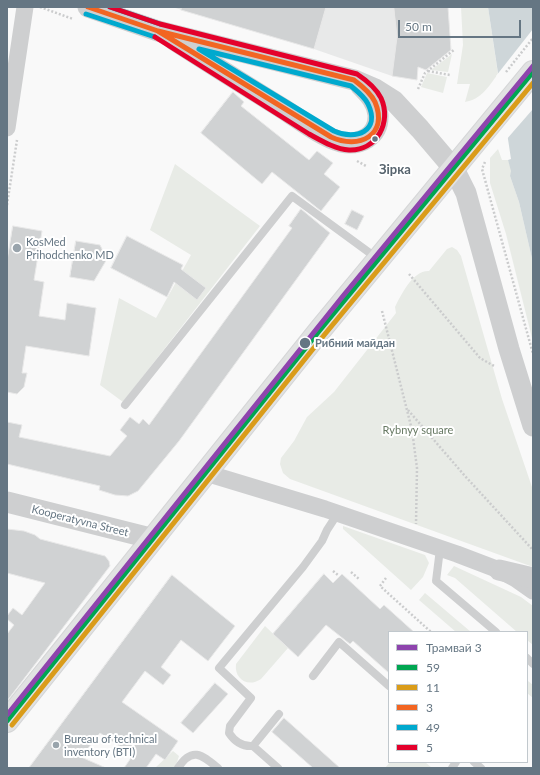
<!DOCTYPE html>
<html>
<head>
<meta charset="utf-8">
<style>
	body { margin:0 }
	#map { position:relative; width:540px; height:775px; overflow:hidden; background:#f9f9f9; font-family:Lato,sans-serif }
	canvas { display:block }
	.frame { position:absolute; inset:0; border:8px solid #657683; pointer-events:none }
	.legend { position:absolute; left:388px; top:631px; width:140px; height:132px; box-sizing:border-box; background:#fff; border:1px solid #c1c8cd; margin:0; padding:5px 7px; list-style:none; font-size:12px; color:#657683 }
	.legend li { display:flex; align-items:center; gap:8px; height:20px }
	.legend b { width:20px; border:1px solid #c1c8cd }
	.scale { position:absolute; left:398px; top:20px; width:123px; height:18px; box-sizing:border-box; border:2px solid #657683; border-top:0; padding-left:5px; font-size:12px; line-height:14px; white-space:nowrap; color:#657683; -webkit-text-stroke:3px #fff; paint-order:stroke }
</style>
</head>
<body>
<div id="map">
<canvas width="540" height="775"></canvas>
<div class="frame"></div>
<ul class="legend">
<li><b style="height:5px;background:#8e44ad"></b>Трамвай 3</li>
<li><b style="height:5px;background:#00a651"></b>59</li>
<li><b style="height:5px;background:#da9c1a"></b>11</li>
<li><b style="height:5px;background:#f26522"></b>3</li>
<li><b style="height:5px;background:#00a9ce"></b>49</li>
<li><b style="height:5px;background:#e4002b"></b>5</li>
</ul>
<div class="scale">50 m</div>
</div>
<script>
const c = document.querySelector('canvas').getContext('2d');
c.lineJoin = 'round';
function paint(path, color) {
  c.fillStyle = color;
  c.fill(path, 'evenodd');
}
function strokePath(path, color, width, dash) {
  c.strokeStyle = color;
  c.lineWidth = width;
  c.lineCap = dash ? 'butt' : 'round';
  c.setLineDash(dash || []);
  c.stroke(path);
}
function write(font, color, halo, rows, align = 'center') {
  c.font = font + ' Lato,sans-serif';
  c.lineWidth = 4;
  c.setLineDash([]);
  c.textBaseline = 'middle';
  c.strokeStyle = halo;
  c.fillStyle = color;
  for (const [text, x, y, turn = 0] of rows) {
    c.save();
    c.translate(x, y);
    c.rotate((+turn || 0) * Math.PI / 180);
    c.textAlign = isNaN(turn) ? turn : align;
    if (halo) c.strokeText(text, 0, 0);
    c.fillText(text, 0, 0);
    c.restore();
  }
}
paint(new Path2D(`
	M172,7H418L417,80L392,76L314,49Z`), '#e8e9e9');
paint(new Path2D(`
	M461,7H488L498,74C488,87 482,99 465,102L470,84H457L463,45Z
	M452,54L448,72L431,70Z
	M427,73L447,77L443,93L421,87Z
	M498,149L502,160H508L512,171L510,176L519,202L533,263V342L506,234L490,183V158Z
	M175,164L260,226L123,402L100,385L119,298L156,318L191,255L150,230Z
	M452,247L457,250L461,256L502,399L533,490V567L290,479L283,473L280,464L281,458L294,441L307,417L334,392L396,313L395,307C401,295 413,270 429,271L447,249Z
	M343,526L425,555L429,563L423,577L411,590L343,529Z
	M454,566L521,597L533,606V645L527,640V632H517L455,578L447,575Z
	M425,593L471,632H456L419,600Z
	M265,626L288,648L261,679C248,688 234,679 236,664Z
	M528,681L533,685V698L527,693Z
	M173,751L179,756L175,768H155Z
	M390,762H425L432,768H385Z`), '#e8ebe6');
paint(new Path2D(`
	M488,7H533V263L519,202L510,176L511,171L508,160L511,159Z`), '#ced6d9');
paint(new Path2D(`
	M533,29V109L506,140L496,76Z`), '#f9f9f9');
const building = new Path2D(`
	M182,7H326L314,49L181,10Z
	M394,7H448L451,50L426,70L418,67L417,80L392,76L397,37Z
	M233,92L244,102L241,106L309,160L317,151L333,163L324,174L340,187L321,211L272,172L262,184L201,133Z
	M301,209L330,233L179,441L138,491L128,496L115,495L99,490L100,486L7,464V422L22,425L19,437L110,456L127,436L120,430L130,417L139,424L143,419L149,425L292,228L289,226Z
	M352,210L364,216L357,230L345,224Z
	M13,226L42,231L34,280L44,282L39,316L65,320L67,303L96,308L89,356L26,346L22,373H27L24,387L17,394L7,392V261Z
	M127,236L183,265L181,269L206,288L197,300L174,282L167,297L111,268Z
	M76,241L100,245L107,259L94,281L70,277Z
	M7,529L24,531L35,535L40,539L105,556L109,561L110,566L7,701V634L14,625L7,619V616L13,608L22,615L45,583L7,573Z
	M324,574L333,583L342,574L380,609L384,605L414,632H389V673L353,641L350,644L326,625L298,657L273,634Z
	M172,575L235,626L208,661L181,640L161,667L171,675L163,685L145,671L122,702L178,741L165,760L156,754L146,768H124L133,755L100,733L81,757L106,768H29Z
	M215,683L228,694L193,733L181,723Z
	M284,718L340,768H313L272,732Z`);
paint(building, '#d0d2d3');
strokePath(building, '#e8e8e8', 1);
const secondary = new Path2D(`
	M7,721L320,330L533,72`);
strokePath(secondary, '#d5d6d7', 24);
strokePath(new Path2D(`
	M40,7L73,19
	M428,71L450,75
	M506,72L533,38
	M418,89L425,73L455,49
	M357,161L366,166
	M485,162L482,169L533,354
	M7,205L17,140
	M409,274L480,358L494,366
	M382,311L412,430L417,468L416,524
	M408,410L465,476L533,550
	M333,571L338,575
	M351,572L359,579
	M386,578L380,586L431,632`), '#cbcccd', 2.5, [2, 2]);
strokePath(new Path2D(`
	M125,405L292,196L378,259
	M440,549L436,581L496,632
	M527,658L533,664
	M313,676L339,642L389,686
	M253,746L279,714
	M474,762L481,768
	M178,768C192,746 202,755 218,768
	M278,768L253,746C242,747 235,742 229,733L230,726L251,698L219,668L303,567L322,541L327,530L338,513
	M452,768L456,762`), '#cecfd0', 8);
strokePath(new Path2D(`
	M7,128L25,7
	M206,473L325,509L457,554L499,570L516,579L533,591`), '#cecfd0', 17);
strokePath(new Path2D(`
	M88,7L158,31L354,80L375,89L394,101L420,129L454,169L466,193L509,349L533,426
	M174,40C211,64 248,87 285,110C302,121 321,136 341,142C359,146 379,137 378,115C377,102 369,94 360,85
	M7,502L154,539
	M499,570L533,578`), '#cecfd0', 21);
strokePath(secondary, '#e1e2e2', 22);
strokePath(new Path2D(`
	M7,721L320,330L533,72`), '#00a651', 5);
strokePath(new Path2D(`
	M12,725L325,334L533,83`), '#da9c1a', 5);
strokePath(new Path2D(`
	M88,7L158,31
	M158,31L354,80C362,86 371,93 375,102C389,135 359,150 331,137Z`), '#f26522', 5);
strokePath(new Path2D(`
	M110,7L160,24
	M86,14L155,37
	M199,49L351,86C357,91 365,97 368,104C381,131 356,141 334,131Z`), '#00a9ce', 5);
strokePath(new Path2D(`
	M110,7L160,24L357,74C366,80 376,88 381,98C392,122 377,151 349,150C335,149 322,141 309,134L155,37`), '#e4002b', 5);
strokePath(new Path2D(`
	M7,715L343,296L533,66`), '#8e44ad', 5);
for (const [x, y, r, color] of [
	[375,139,3.5,"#657683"],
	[17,248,5,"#99a4ac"],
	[305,343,6,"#657683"],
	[56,745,4,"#99a4ac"]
]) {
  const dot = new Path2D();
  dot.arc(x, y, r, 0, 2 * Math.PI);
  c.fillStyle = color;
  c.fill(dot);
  strokePath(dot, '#fff', 1.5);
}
write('11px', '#657683', '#fff', [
	["KosMed",26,242],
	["Prihodchenko MD",26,255],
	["Bureau of technical",64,739],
	["inventory (BTI)",64,752]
], 'left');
write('bold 11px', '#657683', '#fff', [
	["Рибний майдан",315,343]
], 'left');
write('11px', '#687a64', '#fff', [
	["Rybnyy square",418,430]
]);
write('11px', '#657683', '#fff', [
	["Kooperatyvna Street",80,521,14]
]);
write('bold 13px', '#57646e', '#fff', [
	["Зірка",395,170]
]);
</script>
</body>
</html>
